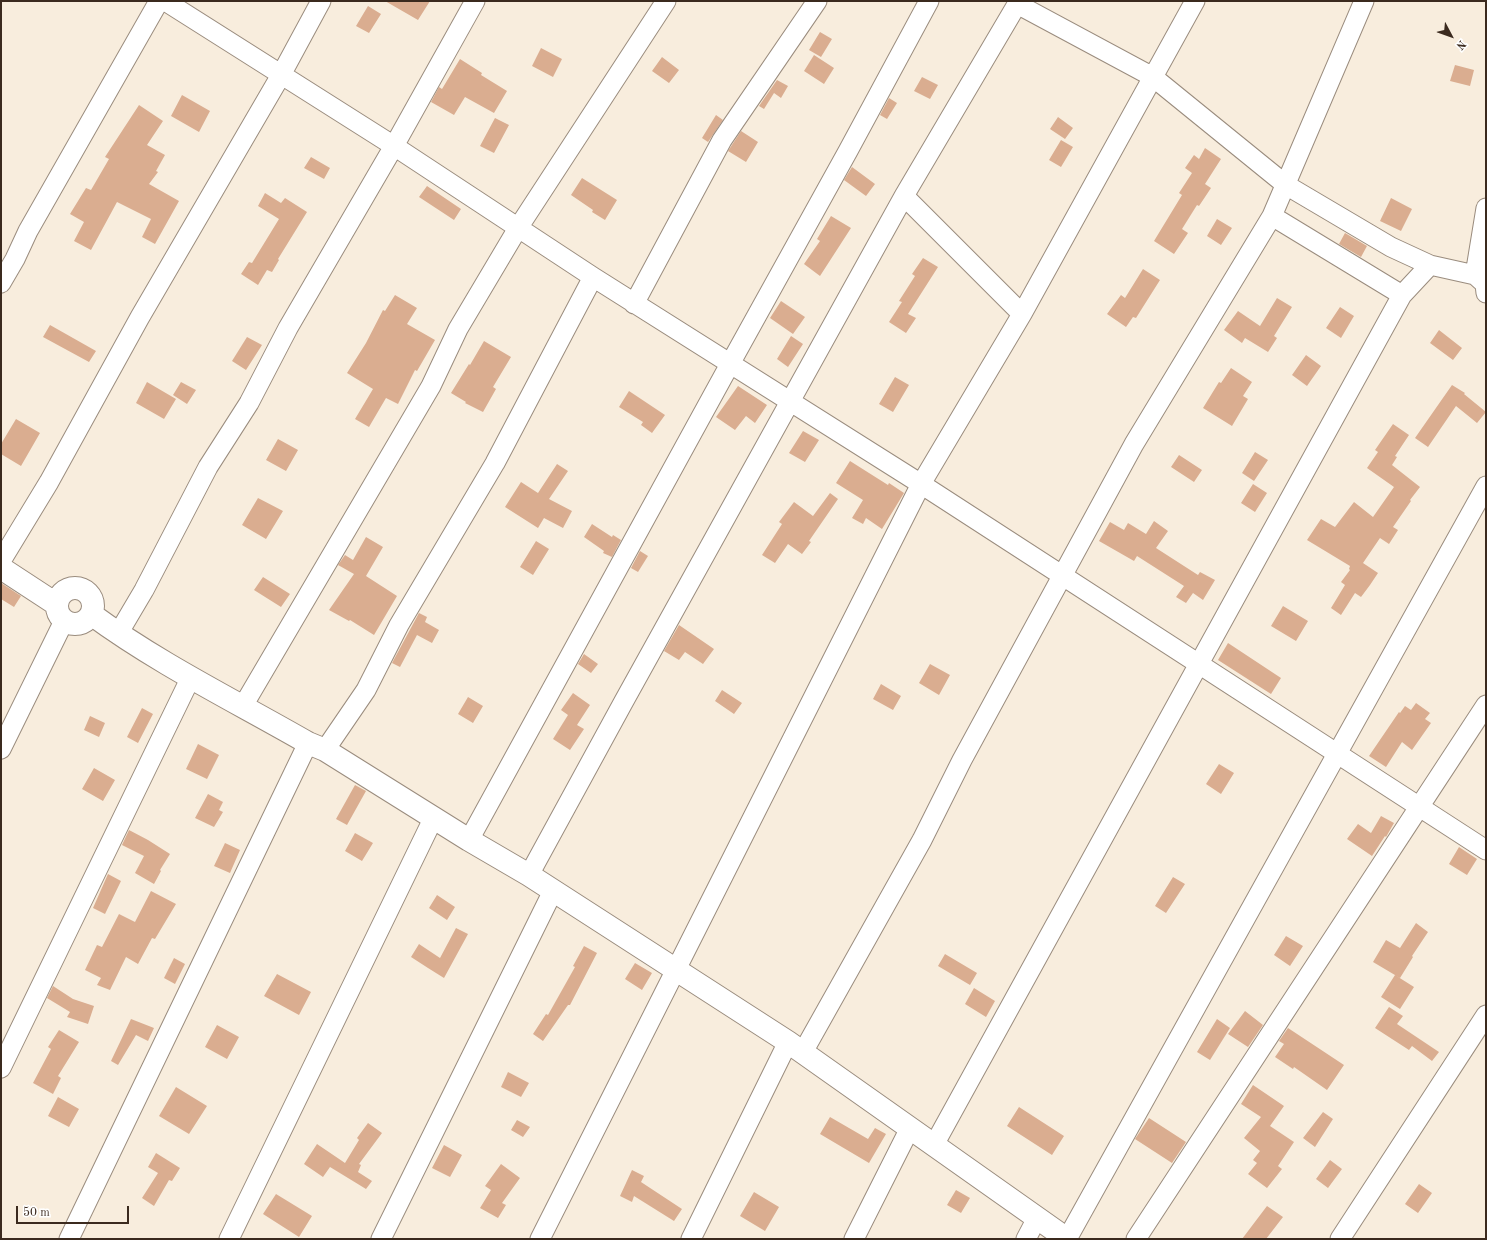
<!DOCTYPE html>
<html>
<head>
<meta charset="utf-8">
<style>
	body { margin:0 }
	#map { position:relative; width:1487px; height:1240px; overflow:hidden; background:#f8eddd; font-family:"Old Standard TT",serif }
	canvas { display:block }
	.frame { position:absolute; inset:0; border:2px solid #3b2a1e; pointer-events:none }
	.north { position:absolute; left:1431px; top:16px; width:40px; height:40px; -webkit-text-stroke:3px #fff; paint-order:stroke; rotate:131deg; font-size:11px; font-weight:700; line-height:16px; text-align:center; color:#3b2a1e }
	.north::after { content:''; display:block; margin:auto; width:14px; height:18px; background:#3b2a1e; clip-path:polygon(50% 0,100% 100%,50% 72%,0 100%) }
	.scale { position:absolute; left:16px; top:1206px; width:113px; height:18px; box-sizing:border-box; border:2px solid #3b2a1e; border-top:0; padding-left:5px; font-size:12px; line-height:14px; white-space:nowrap; color:#3b2a1e; -webkit-text-stroke:3px #fff; paint-order:stroke }
</style>
</head>
<body>
<div id="map">
<canvas width="1487" height="1240"></canvas>
<div class="frame"></div>
<div class="north">N</div>
<div class="scale">50 m</div>
</div>
<script>
const c = document.querySelector('canvas').getContext('2d');
c.lineJoin = 'round';
function paint(path, color) {
  c.fillStyle = color;
  c.fill(path, 'evenodd');
}
function strokePath(path, color, width, dash) {
  c.strokeStyle = color;
  c.lineWidth = width;
  c.lineCap = dash ? 'butt' : 'round';
  c.setLineDash(dash || []);
  c.stroke(path);
}
paint(new Path2D(`
	M385,1H430L418,20Z
	M368,6L381,14L369,33L356,26Z
	M820,32L832,39L821,57L809,50Z
	M541,48L562,59L553,77L532,66Z
	M814,55L834,68L824,84L804,71Z
	M662,57L679,70L669,83L652,71Z
	M460,59L482,73L481,75L507,91L494,113L465,97L454,115L431,102L439,87L442,89Z
	M1455,65L1474,70L1470,86L1450,81Z
	M922,77L938,85L930,99L914,91Z
	M777,80L788,86L781,98L774,93L764,109L759,106Z
	M182,95L210,111L199,132L171,116Z
	M889,98L897,103L887,119L880,115Z
	M139,105L163,121L147,145L165,155L156,171L158,172L149,184L179,201L155,244L142,237L151,219L117,202L91,250L74,241L84,222L70,214L86,188L91,190L109,159L105,157Z
	M716,115L723,120L708,142L702,138Z
	M1058,117L1073,128L1065,139L1050,129Z
	M495,118L509,125L494,153L480,146Z
	M741,131L758,142L746,162L728,151Z
	M1061,140L1073,147L1061,167L1049,160Z
	M1205,148L1221,159L1205,184L1211,188L1199,206L1197,205L1182,229L1188,233L1174,254L1154,241L1182,195L1179,193L1192,173L1185,168L1194,155L1199,159Z
	M311,157L330,168L324,179L304,168Z
	M852,167L875,184L866,196L844,180Z
	M582,178L617,200L605,220L592,212L593,210L571,195Z
	M427,186L461,209L454,220L419,197Z
	M265,193L281,203L285,198L307,212L278,259L279,260L272,272L267,270L258,285L241,274L249,262L252,263L279,219L258,206Z
	M1391,198L1412,209L1401,231L1380,221Z
	M831,216L851,228L820,276L804,264L820,241L817,239Z
	M1217,219L1232,228L1221,245L1207,236Z
	M1345,233L1367,246L1361,257L1339,244Z
	M923,258L938,267L908,314L916,318L906,333L889,322L902,302L899,301L915,276L912,274Z
	M1143,269L1160,280L1136,318L1133,317L1126,327L1107,314L1121,295L1125,298Z
	M395,295L417,308L407,324L435,340L417,371L415,370L398,404L386,398L369,427L355,419L373,389L347,373L366,343L383,310L385,311Z
	M1277,298L1292,307L1274,336L1277,338L1268,352L1245,338L1242,343L1224,330L1238,311L1260,326Z
	M781,301L805,317L793,334L770,318Z
	M1340,307L1354,316L1341,338L1326,328Z
	M50,325L96,351L89,362L43,337Z
	M1439,330L1462,348L1453,360L1430,343Z
	M791,336L803,344L788,367L777,359Z
	M247,337L262,345L246,370L232,361Z
	M484,341L511,357L493,387L496,389L483,412L465,403L466,402L451,393L469,364L470,365Z
	M1306,355L1321,366L1307,386L1292,375Z
	M1231,368L1252,382L1243,396L1248,399L1232,426L1203,408L1219,382L1221,383Z
	M895,377L909,385L893,412L879,404Z
	M147,382L176,399L164,419L136,403Z
	M181,382L196,390L187,404L173,395Z
	M1452,385L1465,393L1464,394L1486,412L1477,423L1456,406L1428,447L1415,438Z
	M738,386L767,405L755,423L746,416L735,430L716,417Z
	M629,391L665,415L652,433L641,425L643,422L619,407Z
	M16,419L40,433L21,466L1,454V444Z
	M1393,424L1409,435L1395,456L1397,457L1392,465L1420,487L1410,500L1411,501L1393,527L1398,530L1389,544L1380,538L1363,563L1378,573L1370,585L1361,597L1355,593L1341,615L1331,608L1345,585L1341,582L1350,570L1349,569L1350,566L1307,540L1321,519L1335,527L1354,502L1373,517L1394,487L1367,468L1378,452L1375,450Z
	M803,431L819,440L805,462L789,453Z
	M278,439L298,450L286,471L266,460Z
	M1255,452L1268,460L1254,481L1242,473Z
	M1179,455L1202,470L1194,482L1171,467Z
	M850,461L888,485L889,483L904,493L882,529L866,518L863,524L852,518L863,500L836,483Z
	M557,464L568,471L549,499L572,511L563,528L544,518L538,528L505,507L521,482L538,493Z
	M1253,484L1267,493L1255,512L1241,503Z
	M830,493L838,499L809,541L811,542L802,554L788,544L775,563L762,555L782,524L779,522L794,502L813,516Z
	M258,498L283,511L266,539L242,525Z
	M1154,521L1168,531L1156,548L1198,575L1200,572L1215,580L1203,600L1193,593L1186,603L1176,597L1184,586L1137,556L1134,561L1099,541L1110,522L1124,530L1128,523L1146,534Z
	M592,524L612,537L613,535L621,540L612,557L603,553L604,551L584,537Z
	M366,537L383,547L366,576L397,596L374,635L350,620L349,621L329,610L354,574L338,565L345,555L353,560Z
	M536,541L549,549L533,575L520,567Z
	M640,551L648,556L638,572L631,568Z
	M263,577L290,594L281,607L254,590Z
	M1,583L21,596L14,607L1,599Z
	M1283,606L1308,621L1296,641L1271,626Z
	M419,613L427,617L425,622L439,630L432,643L417,635L400,667L392,663Z
	M679,625L714,649L703,664L685,652L679,660L664,651Z
	M1228,643L1281,678L1271,694L1218,660Z
	M584,654L598,664L591,673L578,664Z
	M930,664L950,675L939,695L919,683Z
	M881,684L901,696L893,710L873,699Z
	M722,690L742,703L734,714L715,701Z
	M573,693L590,705L577,725L584,729L570,750L553,739L568,715L561,710Z
	M468,697L483,706L473,723L458,714Z
	M1416,703L1430,713L1425,719L1431,723L1412,750L1402,742L1386,767L1369,756L1399,712L1400,713L1405,706L1411,710Z
	M142,708L153,714L138,743L127,737Z
	M90,716L105,723L99,737L84,730Z
	M198,744L219,755L207,779L186,769Z
	M1219,764L1234,773L1221,794L1206,784Z
	M94,768L115,780L103,801L82,789Z
	M355,785L366,791L347,825L336,819Z
	M208,794L223,802L219,810L223,812L214,827L195,818Z
	M1381,816L1394,823L1386,837L1385,836L1372,856L1347,839L1358,824L1371,833Z
	M129,830L148,840L170,854L160,870L161,871L154,884L135,873L144,856L122,845Z
	M355,833L373,843L362,861L345,851Z
	M225,843L240,850L230,873L214,866Z
	M1459,847L1477,859L1467,875L1449,864Z
	M108,874L121,881L105,914L93,908Z
	M1173,877L1185,884L1166,913L1155,906Z
	M151,891L176,904L155,939L152,938L138,964L126,957L110,990L97,985L101,978L85,970L97,945L102,947L119,914L135,922Z
	M437,895L455,907L447,920L429,908Z
	M1416,923L1428,932L1412,956L1413,957L1400,978L1373,962L1386,940L1400,948Z
	M456,928L468,934L444,978L428,968L411,957L419,944L440,958Z
	M1286,936L1303,946L1290,966L1274,955Z
	M584,946L597,953L570,1005H568L543,1041L533,1034L546,1014L548,1015L575,967L573,966Z
	M945,954L977,973L970,985L938,966Z
	M174,958L185,964L175,984L164,978Z
	M635,963L652,973L642,990L625,979Z
	M277,974L311,992L299,1015L264,996Z
	M1395,975L1414,987L1400,1009L1381,997Z
	M53,986L73,999L94,1006L88,1024L67,1017L70,1012L47,998Z
	M974,988L995,1001L986,1017L965,1004Z
	M1389,1007L1403,1016L1397,1024L1439,1052L1432,1061L1412,1046L1409,1050L1375,1028Z
	M1245,1011L1263,1025L1248,1047L1228,1034Z
	M131,1019L154,1028L148,1041L136,1035L118,1065L111,1061Z
	M1217,1019L1230,1028L1210,1060L1197,1052Z
	M217,1025L239,1037L227,1059L205,1047Z
	M1288,1028L1344,1065L1327,1090L1294,1067L1293,1069L1275,1057L1284,1044L1279,1041Z
	M59,1030L79,1042L58,1076L61,1078L53,1094L33,1083L51,1049L48,1047Z
	M508,1072L529,1083L521,1097L501,1087Z
	M1253,1085L1284,1106L1270,1126L1294,1142L1278,1166L1282,1169L1267,1188L1248,1174L1257,1163L1253,1160L1260,1151L1244,1138L1261,1117L1241,1104Z
	M176,1087L207,1106L189,1134L159,1116Z
	M58,1097L79,1109L69,1127L48,1116Z
	M1019,1107L1064,1136L1052,1155L1007,1126Z
	M1323,1112L1333,1119L1315,1147L1303,1138Z
	M830,1117L868,1139L875,1128L886,1134L869,1163L820,1134Z
	M1149,1118L1186,1142L1172,1163L1135,1139Z
	M517,1120L530,1127L523,1137L511,1130Z
	M368,1123L382,1133L359,1164L361,1165L358,1172L372,1181L366,1189L330,1167L323,1177L304,1164L317,1144L345,1163L359,1140L357,1138Z
	M444,1145L462,1155L450,1177L432,1168Z
	M156,1153L180,1168L172,1181L169,1180L154,1206L142,1198L158,1173L148,1167Z
	M1330,1160L1342,1169L1328,1188L1316,1179Z
	M501,1164L520,1178L502,1203L506,1205L498,1218L480,1208L491,1190L485,1186Z
	M632,1170L644,1176L641,1182L682,1209L674,1221L634,1196L632,1202L620,1196Z
	M1419,1184L1432,1193L1418,1213L1405,1204Z
	M956,1190L970,1198L961,1213L947,1205Z
	M754,1192L779,1207L765,1231L740,1216Z
	M276,1194L312,1216L299,1237L263,1214Z
	M1267,1206L1283,1217L1266,1239H1242Z`), '#daad90');
const minor = new Path2D(`
	M165,1L394,146L593,277L921,484L1486,850
	M1019,1L904,196L1022,314L1195,1
	M1017,4L1153,77L1286,185L1391,247L1430,265L1475,275L1485,284L1486,293
	M1272,216L1364,1
	M1475,275L1486,208
	M1,283L15,259L28,231L159,1
	M634,304L722,140L817,1
	M1,561L49,482L140,317L281,75L321,1
	M118,634L144,590L208,467L249,403L288,328L394,146L475,1
	M243,706L431,386L458,329L518,228L666,1
	M1,749L64,621
	M325,750L366,690L399,625L495,463L593,277
	M469,840L730,364L848,151L929,1
	M529,875L624,701L904,196
	M803,1052L922,840L962,760L1134,444L1272,216L1402,295L1430,265
	M1,1068L191,677
	M934,1145L1402,295
	M69,1239L308,743
	M229,1239L434,817
	M381,1239L553,891
	M540,1239L921,484L1022,314
	M691,1239L788,1042
	M854,1239L910,1128
	M1026,1239L1037,1218
	M1067,1239L1486,486
	M1136,1239L1486,705
	M1340,1239L1486,1015`);
const major = new Path2D(`
	M1,568L56,604
	M57 606a18 18 0 1 1 36 0a18 18 0 1 1-36 0Z
	M91,614C159,664 235,701 308,743L325,750L469,840L529,875L788,1042L1067,1239`);
strokePath(minor, '#9a8c7e', 21);
strokePath(major, '#9a8c7e', 24);
strokePath(minor, '#fff', 19);
strokePath(major, '#fff', 22);
</script>
</body>
</html>
